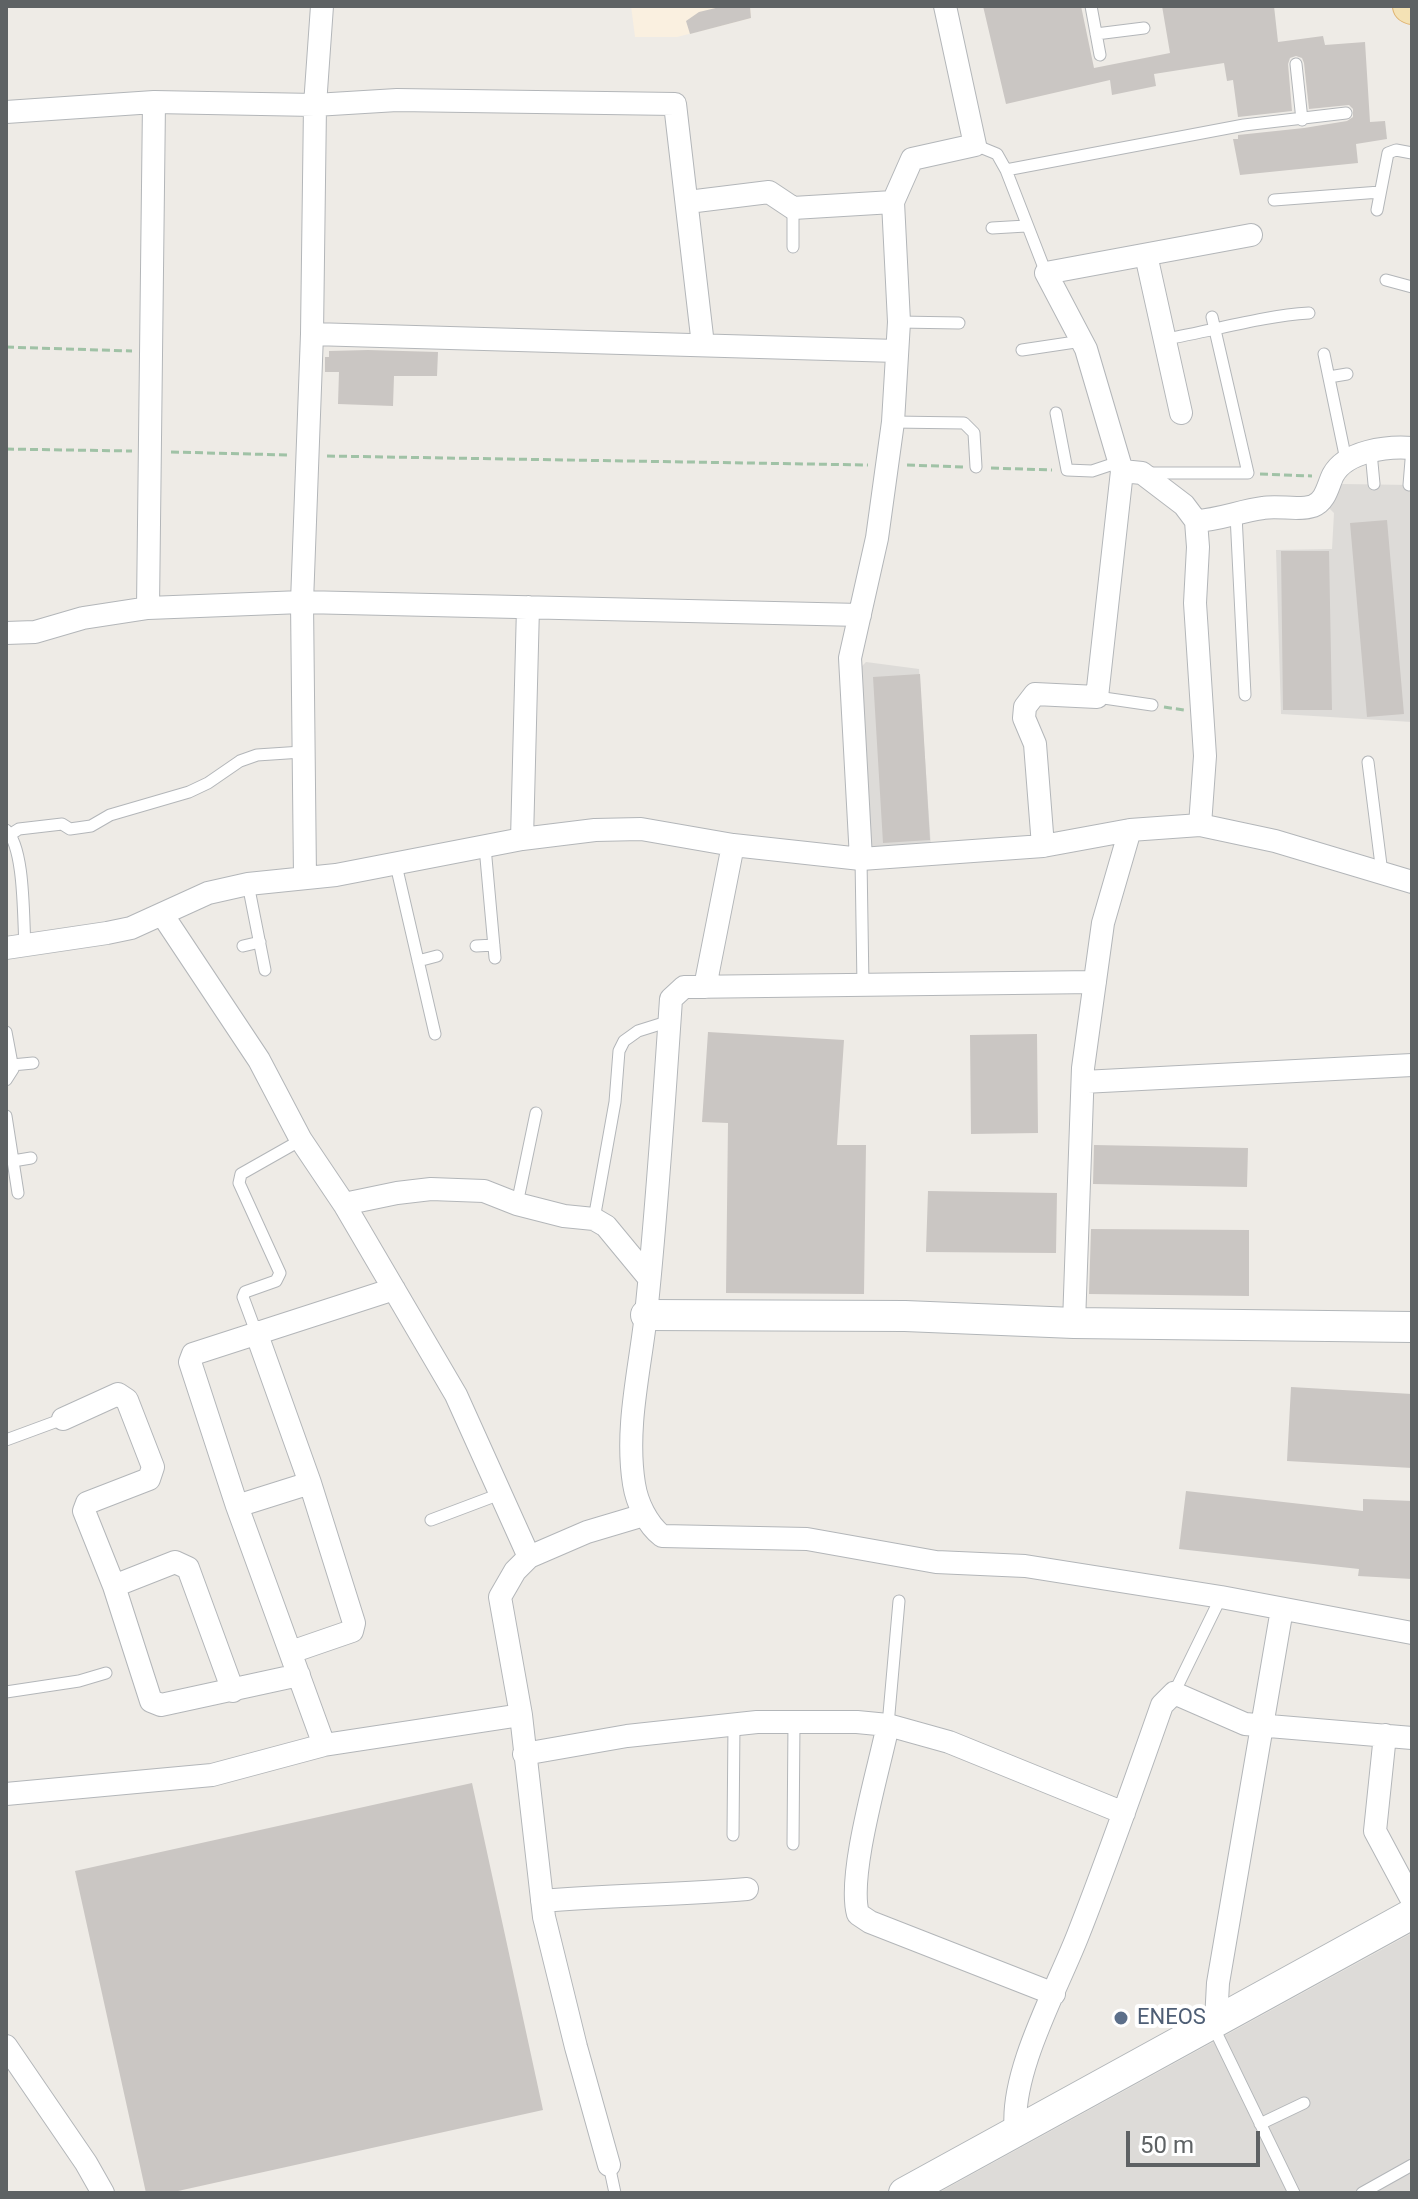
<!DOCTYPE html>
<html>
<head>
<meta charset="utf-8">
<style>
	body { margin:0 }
	#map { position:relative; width:1418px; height:2199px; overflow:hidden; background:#eeebe6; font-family:Roboto,sans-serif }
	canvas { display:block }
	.frame { position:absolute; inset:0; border:8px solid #5e6264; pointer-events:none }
	.scale { position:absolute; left:1126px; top:2131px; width:134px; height:36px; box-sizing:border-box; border:4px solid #5e6264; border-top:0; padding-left:10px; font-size:24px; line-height:28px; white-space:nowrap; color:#5e6264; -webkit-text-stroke:6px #fff; paint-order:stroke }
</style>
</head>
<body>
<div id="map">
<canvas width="1418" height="2199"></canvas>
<div class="frame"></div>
<div class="scale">50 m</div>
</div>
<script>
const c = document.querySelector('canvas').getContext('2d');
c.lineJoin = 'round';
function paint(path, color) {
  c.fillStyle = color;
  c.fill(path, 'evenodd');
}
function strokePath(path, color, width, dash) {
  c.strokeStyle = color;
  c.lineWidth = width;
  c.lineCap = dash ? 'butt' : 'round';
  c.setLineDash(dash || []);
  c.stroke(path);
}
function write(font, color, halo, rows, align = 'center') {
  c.font = font + ' Roboto,sans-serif';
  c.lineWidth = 8;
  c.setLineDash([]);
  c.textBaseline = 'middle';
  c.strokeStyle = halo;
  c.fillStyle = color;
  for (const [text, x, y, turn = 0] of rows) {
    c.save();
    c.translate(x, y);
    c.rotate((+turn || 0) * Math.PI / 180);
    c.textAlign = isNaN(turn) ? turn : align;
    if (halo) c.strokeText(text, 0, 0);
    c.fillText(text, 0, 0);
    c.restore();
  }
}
paint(new Path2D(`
	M631,6H750L751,18L677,37H635Z`), '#faf0e0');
paint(new Path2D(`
	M1342,484L1412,485V722L1281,714L1276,550L1332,549L1334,513L1328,507Z
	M866,662L919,669L931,847L876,851L868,844L860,668Z
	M1412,1933V2193H938Z`), '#dddbd8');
paint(new Path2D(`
	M724,6H750L751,18L690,34L686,21L699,12Z
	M983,6H1081L1094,68L1170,53L1162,6H1274L1278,42L1323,36L1325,45L1365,42L1370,122L1385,121L1387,139L1356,144L1358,163L1240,175L1233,139H1238V135L1304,128L1347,121L1353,117V109L1349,105L1309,109L1304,63L1302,58L1296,56L1290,58L1288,64L1292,111L1238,117L1233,80L1227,81L1224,63L1154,74L1156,86L1112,95L1110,80L1006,104Z
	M368,350L438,352L437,376H394L393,406L338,404L339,372H325V357H329V351Z
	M1387,520L1404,714L1367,717L1350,523Z
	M1281,551H1329L1332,710H1283Z
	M920,674L930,840L883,843L873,677Z
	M708,1032L844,1040L837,1145H866L864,1294L726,1293L728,1123L702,1122Z
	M1037,1034L1038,1133L971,1134L970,1035Z
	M1094,1145L1248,1148L1247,1187L1093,1184Z
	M928,1191L1057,1193L1056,1253L926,1252Z
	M1091,1229L1249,1230V1296L1089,1294Z
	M1291,1387L1412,1394V1468L1287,1461Z
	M1186,1491L1363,1511V1499L1412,1501V1579L1358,1576L1359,1569L1179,1549Z
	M472,1783L543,2110L169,2193H146L75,1871Z`), '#cac6c3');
const lane = new Path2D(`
	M1091,6L1100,55
	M1096,34L1144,28
	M1296,64L1302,120
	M975,145L997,154L1006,170L1046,273
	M1006,170L1244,125L1346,113
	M1274,200L1380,192
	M1377,210L1388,153L1396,150L1412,153
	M992,228L1026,226
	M793,247V208
	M1386,280L1412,287
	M899,322L959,323
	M1165,339C1213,331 1261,316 1309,313
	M1022,350L1082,341
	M1324,354L1346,460
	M1329,377L1347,374
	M1056,413L1067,470L1092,471L1119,462
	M893,422L964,423L974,433L976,467
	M1371,452L1374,484
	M1145,473H1248L1212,317
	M1409,485L1412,448
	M1236,515L1245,695
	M1097,697L1152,705
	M1368,762L1382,873
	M6,830C25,847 23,919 25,945
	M11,834L19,829L62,824L70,829L91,826L110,815L189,792L208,783L240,761L257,755L302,752
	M485,847L495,958
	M861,859L863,986
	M396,865L435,1034
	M248,884L265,970
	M243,946L260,942
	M476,946L494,945
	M418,961L437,956
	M6,1032L13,1069L6,1080
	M12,1065L33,1063
	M6,1116L18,1193
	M13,1161L31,1158
	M517,1204L536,1113
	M594,1219L615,1102L619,1051L624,1041L638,1031L670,1021
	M256,1332L243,1297L245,1292L276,1281L280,1273L239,1183L241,1174L301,1140
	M6,1440L63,1419
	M431,1520L500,1494
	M6,1692L79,1681L106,1673
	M1174,1693L1221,1597
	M888,1725L899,1601
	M733,1835L734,1724
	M793,1844L794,1722
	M1212,2024L1294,2193
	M1260,2124L1304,2103
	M609,2165L615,2193
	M1362,2193L1412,2165`);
const street = new Path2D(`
	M6,112L154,102L315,105L397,100L675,104L703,345
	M688,202L769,192L793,208L893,202
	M1146,255L1181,413
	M312,334L897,351
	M1122,471L1142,473L1184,505L1196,521L1198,547L1195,603L1205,756L1200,825
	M1196,521C1219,520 1240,511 1263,508C1278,505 1299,511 1313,506C1326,501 1328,485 1333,475C1346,451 1387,446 1412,448
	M148,608L154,102
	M6,633L35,632L83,618L148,608L302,602L860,615
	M522,839L528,607
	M1043,846L1035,744L1024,718L1025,707L1035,694L1097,697L1122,471L1086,349L1046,273L1251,235
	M861,859L850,658L877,538L893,422L899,322L893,202L912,159L975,145L945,6
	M305,877L302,602L312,334L315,105L322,6
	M162,914L259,1060L301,1140L344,1204L456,1395L529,1557
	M6,948L107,933L131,928L208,893L248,884L336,875L522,839L595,830L641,829L733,845L861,859L1043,846L1130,830L1200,825L1275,841L1412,882
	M1095,982L684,987L671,999C664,1104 657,1210 646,1314C640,1370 625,1427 634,1484C637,1503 647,1524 662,1536L807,1539L936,1562L1025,1566L1221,1597L1412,1633
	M705,987L733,845
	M1083,1082L1412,1065
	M344,1204L397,1193L431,1189L484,1191L517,1204L564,1216L594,1219L606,1226L649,1278
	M1074,1323L1083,1068L1103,923L1130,830
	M256,1332L310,1483L354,1623L352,1631L291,1652
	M63,1419L118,1394L127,1400L153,1467L149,1479L87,1503L84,1511L114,1586
	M237,1506L310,1483
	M233,1691L188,1568L175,1562L114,1586L151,1701L161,1705L299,1675
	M888,1725C879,1769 847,1875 858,1914L870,1922L1054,1994
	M1385,1735L1375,1831L1412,1900
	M324,1745L237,1506L190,1362L193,1354L394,1289
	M524,1754L627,1736L757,1722H857L888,1725L949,1742L1124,1813
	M6,1794L212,1775L324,1745L521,1715
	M542,1901C610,1895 679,1895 747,1889
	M1216,2021L1218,1983L1282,1609
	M6,2046L86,2163L103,2193
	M1016,2131C1009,2074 1057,1989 1078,1935C1108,1859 1135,1782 1162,1705L1174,1693L1245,1724L1412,1738
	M609,2165L576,2047L544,1917L521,1715L500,1597L515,1571L529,1557L587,1532L644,1515`);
const secondary = new Path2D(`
	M646,1315L905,1316L1074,1323L1412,1327
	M904,2193L1412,1914`);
const primary = new Path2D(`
	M1410,6L1412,7`);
strokePath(lane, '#b3b6b9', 13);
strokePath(street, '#b3b6b9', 24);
strokePath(secondary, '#b2b6b9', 32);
strokePath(primary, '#dfb26e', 36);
strokePath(new Path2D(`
	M6,347L132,351
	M6,449L132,451
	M171,452L288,455
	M327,456L868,465
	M907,465L964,467
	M991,468L1052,470
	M1260,474L1312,476
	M1164,707L1184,710`), '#a0c2a6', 3, [8, 4]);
strokePath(lane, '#fff', 11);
strokePath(street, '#fff', 22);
strokePath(secondary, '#fff', 30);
strokePath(primary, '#f4e2b5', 34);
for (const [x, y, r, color] of [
	[1121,2018,8,"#5c6f8a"]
]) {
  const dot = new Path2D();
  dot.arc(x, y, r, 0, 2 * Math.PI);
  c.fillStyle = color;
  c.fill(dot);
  strokePath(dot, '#fff', 3);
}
write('22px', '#4e5e75', '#fff', [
	["ENEOS",1137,2018]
], 'left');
</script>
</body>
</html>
